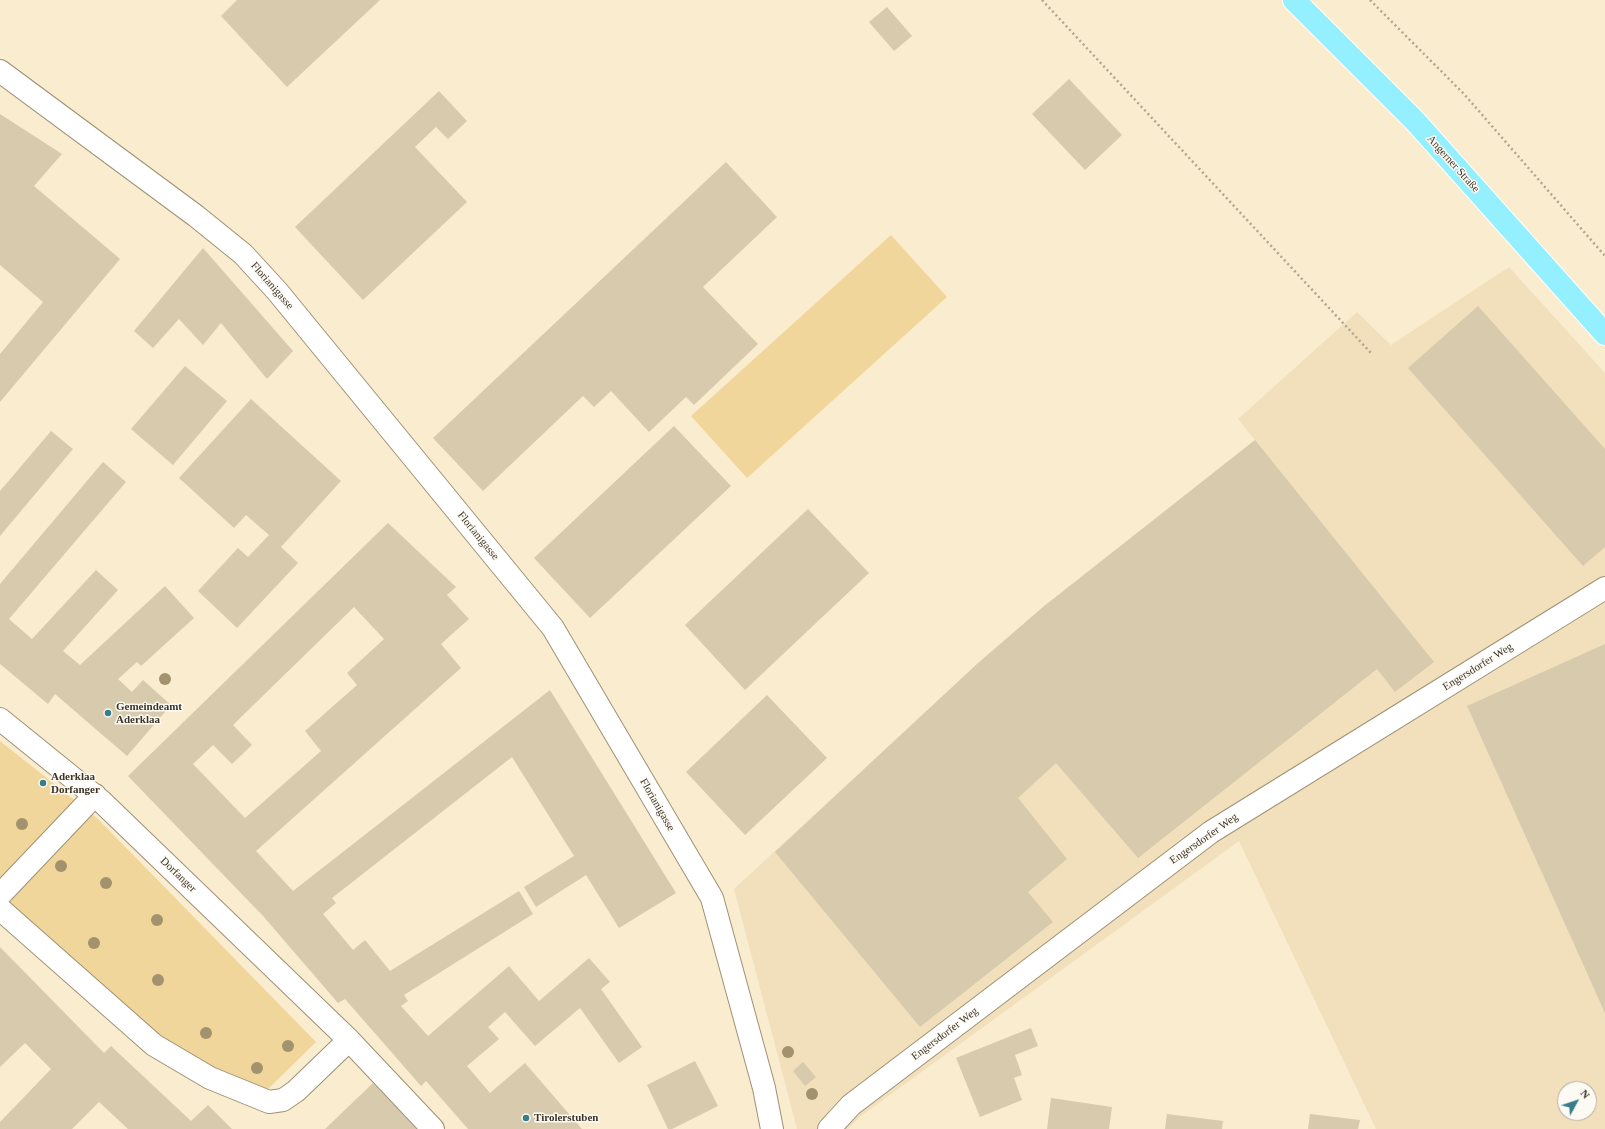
<!DOCTYPE html>
<html>
<head>
<meta charset="utf-8">
<style>
	body { margin:0 }
	#map { position:relative; width:1605px; height:1129px; overflow:hidden; background:#faecce; font-family:"Times New Roman",serif }
	canvas { display:block }
	.north { position:absolute; left:1557px; top:1081px; width:40px; height:40px; box-sizing:border-box; background:#fdfaf4; border:1px solid #afaba3; border-radius:50%; rotate:50deg; font-size:11px; font-weight:700; line-height:16px; text-align:center; color:#3b3529 }
	.north::after { content:''; display:block; margin:auto; width:14px; height:18px; background:#387e89; clip-path:polygon(50% 0,100% 100%,50% 72%,0 100%) }
</style>
</head>
<body>
<div id="map">
<canvas width="1605" height="1129"></canvas>
<div class="north">N</div>
</div>
<script>
const c = document.querySelector('canvas').getContext('2d');
c.lineJoin = 'round';
function paint(path, color) {
  c.fillStyle = color;
  c.fill(path, 'evenodd');
}
function strokePath(path, color, width, dash) {
  c.strokeStyle = color;
  c.lineWidth = width;
  c.lineCap = dash ? 'butt' : 'round';
  c.setLineDash(dash || []);
  c.stroke(path);
}
function write(font, color, halo, rows, align = 'center') {
  c.font = font + ' "Times New Roman",serif';
  c.lineWidth = 3;
  c.setLineDash([]);
  c.textBaseline = 'middle';
  c.strokeStyle = halo;
  c.fillStyle = color;
  for (const [text, x, y, turn = 0] of rows) {
    c.save();
    c.translate(x, y);
    c.rotate((+turn || 0) * Math.PI / 180);
    c.textAlign = isNaN(turn) ? turn : align;
    if (halo) c.strokeText(text, 0, 0);
    c.fillText(text, 0, 0);
    c.restore();
  }
}
paint(new Path2D(`
	M1509,267L1605,373V1129H1376L1239,841L861,1116L848,1129H797L734,889L977,664L1043,607L1255,440L1238,419L1357,312L1391,345ZM1565,1089H1589V1113H1565Z`), '#f1e0bb');
paint(new Path2D(`
	M891,235L947,297L747,478L691,416Z
	M0,741L97,818L316,1042L264,1093L151,1037L0,902Z`), '#f1d69b');
paint(new Path2D(`
	M237,0H380L287,87L221,16Z
	M887,7L912,36L894,51L869,22Z
	M1069,79L1122,135L1085,170L1032,114Z
	M439,91L467,121L448,139L436,127L415,147L467,202L363,300L295,227Z
	M0,114L62,154L34,186L120,259L0,402V354L43,302L0,265Z
	M726,162L777,217L703,287L758,344L694,405L686,397L649,432L611,391L594,407L583,396L483,491L433,438Z
	M203,248L293,351L267,379L221,323L203,345L179,319L153,348L134,331Z
	M1478,306L1605,449V547L1583,566L1408,368Z
	M185,366L227,401L173,465L131,429Z
	M251,399L341,481L281,547L298,563L237,628L198,591L238,548L248,557L269,535L246,515L234,528L179,478Z
	M674,426L731,486L590,618L534,558Z
	M51,431L73,449L0,536V491Z
	M1255,440L1434,662L1395,692L1377,669L1138,858L1056,763L1018,798L1067,859L1028,892L1053,922L920,1027L775,852L977,664L1043,607Z
	M103,462L126,482L9,619L32,639L96,570L118,590L63,651L80,665L165,586L194,618L141,666L137,662L118,679L132,692L143,680L171,705L127,756L55,694L48,704L0,664V584Z
	M808,509L869,573L745,690L685,625Z
	M388,523L456,587L447,595L469,619L441,644L461,668L256,851L293,891L550,690L676,893L619,928L586,875L536,907L524,887L574,856L512,757L332,898L336,903L323,914L353,950L365,940L390,971L519,891L533,914L404,995L408,1001L401,1006L428,1036L509,966L539,1001L589,958L610,982L601,989L642,1047L619,1063L580,1008L535,1046L505,1012L488,1027L499,1039L467,1066L490,1093L525,1063L582,1129H468L426,1081L421,1086L345,999L338,1003L263,916L128,776ZM354,607L384,639L347,673L357,685L305,731L321,751L245,818L193,764L213,745L232,764L252,745L233,725Z
	M1605,644V1013L1467,706Z
	M767,695L827,758L745,835L686,772Z
	M0,947L104,1053L111,1046L191,1121L208,1105L232,1129H128L99,1102L72,1129H0V1122L51,1069L25,1043L0,1067Z
	M1031,1028L1038,1046L1015,1055L1022,1075L1014,1078L1022,1100L980,1117L956,1058Z
	M695,1061L718,1106L672,1129H668L647,1085Z
	M803,1062L816,1077L805,1086L793,1071Z
	M373,1083L417,1129H325Z
	M1051,1098L1112,1107L1109,1129H1047Z
	M1167,1114L1223,1121L1222,1129H1165Z
	M1310,1114L1360,1120L1358,1129H1308Z`), '#d8caad');
const minor = new Path2D(`
	M0,71L196,216L243,254L277,291L553,628L712,898L764,1088L772,1129
	M0,719L100,800L349,1040L433,1129
	M0,895L95,795
	M0,909L154,1045L210,1078L269,1102L283,1100L296,1091L349,1040
	M829,1129L851,1105L1211,832L1605,588`);
const major = new Path2D(`
	M1294,0L1415,121L1605,334`);
strokePath(minor, '#9e9175', 24);
strokePath(major, '#fff', 24);
strokePath(new Path2D(`
	M1042,0L1371,353
	M1370,0L1464,94L1605,256`), '#b0a58e', 2.5, [2, 3]);
strokePath(minor, '#fff', 22);
strokePath(major, '#94effe', 22);
c.fillStyle = '#a2926e';
for (const [x, y] of [
	[165,679],
	[22,824],
	[61,866],
	[106,883],
	[157,920],
	[94,943],
	[158,980],
	[206,1033],
	[288,1046],
	[788,1052],
	[257,1068],
	[812,1094]
]) {
  c.beginPath();
  c.arc(x, y, 6, 0, 2 * Math.PI);
  c.fill();
}
for (const [x, y, r, color] of [
	[108,713,4,"#387e89"],
	[43,783,4,"#387e89"],
	[526,1118,4,"#387e89"]
]) {
  const dot = new Path2D();
  dot.arc(x, y, r, 0, 2 * Math.PI);
  c.fillStyle = color;
  c.fill(dot);
  strokePath(dot, '#fdfaf4', 1.5);
}
write('11px', '#3b3529', '#fdfaf4', [
	["Angerner Straße",1453,164,48],
	["Florianigasse",272,286,49],
	["Florianigasse",478,536,51],
	["Engersdorfer Weg",1478,667,-32],
	["Florianigasse",657,805,60],
	["Engersdorfer Weg",1204,839,-35],
	["Dorfanger",178,875,44],
	["Engersdorfer Weg",945,1034,-37]
]);
write('bold 11px', '#3b3529', '#fdfaf4', [
	["Gemeindeamt",116,707],
	["Aderklaa",116,720],
	["Aderklaa",51,777],
	["Dorfanger",51,790],
	["Tirolerstuben",534,1118]
], 'left');
</script>
</body>
</html>
